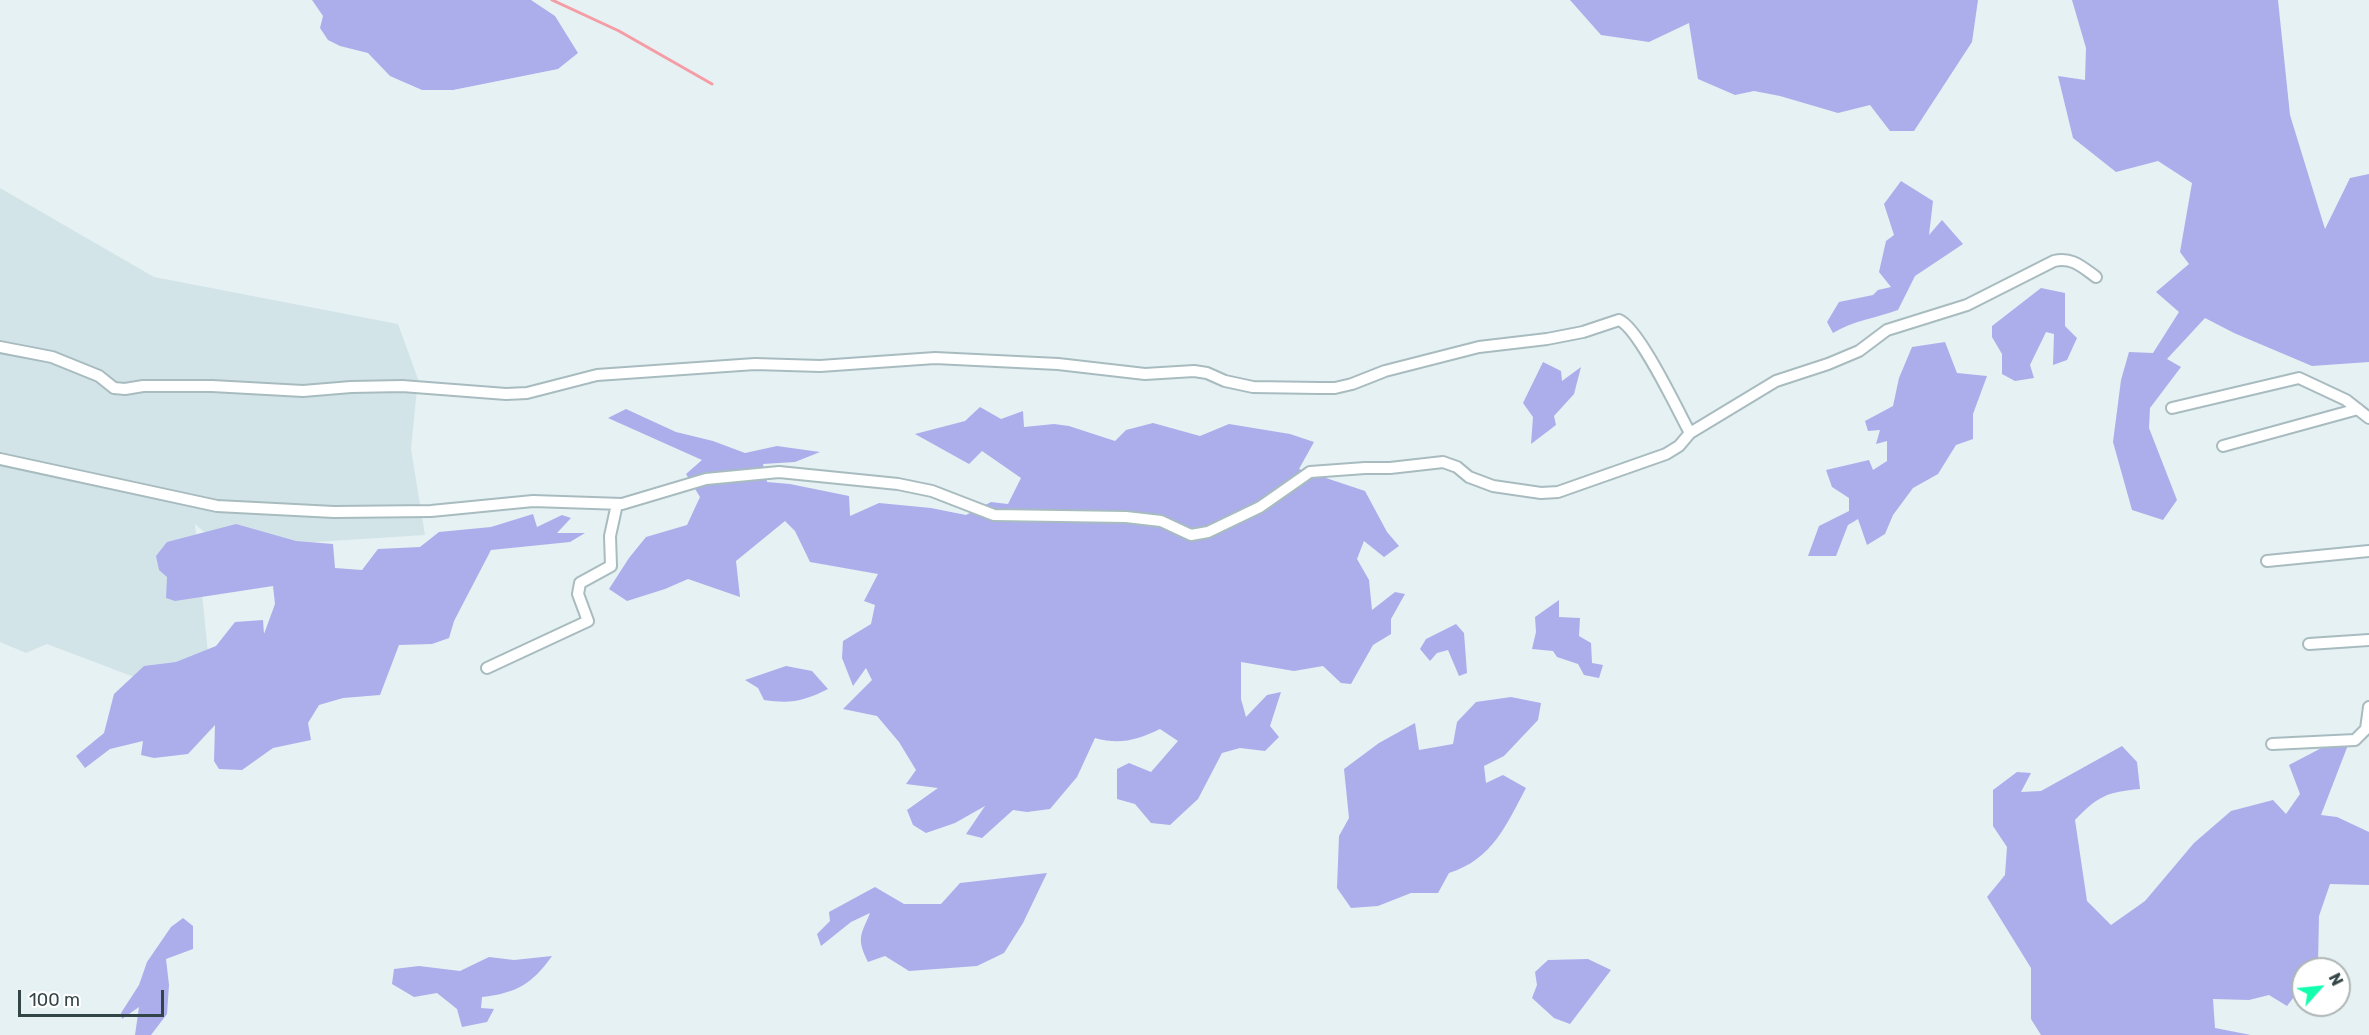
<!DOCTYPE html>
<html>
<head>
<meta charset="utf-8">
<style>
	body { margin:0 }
	#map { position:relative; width:2369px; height:1035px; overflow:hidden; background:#e6f1f4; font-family:Rubik,sans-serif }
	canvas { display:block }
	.north { position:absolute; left:2291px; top:957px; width:60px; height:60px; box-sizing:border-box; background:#fff; border:2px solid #aeb5b5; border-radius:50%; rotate:63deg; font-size:16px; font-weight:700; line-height:24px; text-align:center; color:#344547 }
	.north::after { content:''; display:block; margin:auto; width:21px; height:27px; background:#12ffad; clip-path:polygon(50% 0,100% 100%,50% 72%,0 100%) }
	.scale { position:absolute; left:18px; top:990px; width:146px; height:27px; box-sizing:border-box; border:3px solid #344547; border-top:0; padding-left:8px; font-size:18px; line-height:21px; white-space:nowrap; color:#344547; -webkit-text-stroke:4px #fff; paint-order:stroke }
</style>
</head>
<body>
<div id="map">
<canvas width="2369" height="1035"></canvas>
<div class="north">N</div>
<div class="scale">100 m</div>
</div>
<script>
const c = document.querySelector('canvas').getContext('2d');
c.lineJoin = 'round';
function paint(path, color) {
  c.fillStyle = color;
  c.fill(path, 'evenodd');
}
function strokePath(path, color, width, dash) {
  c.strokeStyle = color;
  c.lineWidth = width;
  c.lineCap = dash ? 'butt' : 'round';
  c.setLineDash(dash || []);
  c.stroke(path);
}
paint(new Path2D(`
	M0,188L154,277L398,324L418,379L411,449L425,535L222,548L195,524L213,703L184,696L47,644L26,653L0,642Z`), '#d3e4e8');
paint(new Path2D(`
	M312,0H531L555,16L578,53L558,69L453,90H422L390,76L368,53L340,46L328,40L320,28L323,16Z
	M1570,0H1978L1972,42L1914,131H1890L1870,105L1838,113L1780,96L1754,91L1735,95L1698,79L1689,23L1649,42L1601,35Z
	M2072,0H2278L2290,115L2325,229L2350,178L2369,174V362L2312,366L2234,333L2205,318L2167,359L2181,367L2150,408L2149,428L2177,500L2163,520L2132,510L2113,442L2121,380L2129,352L2153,353L2179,312L2156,292L2189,264L2180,252L2192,183L2158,161L2116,172L2073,138L2058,76L2085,80L2086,48Z
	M1901,181L1933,201L1929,235L1942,220L1963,244L1915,276L1898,310C1876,318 1852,321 1833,333L1827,322L1839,302L1873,295L1878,290L1891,287L1879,272L1886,241L1894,235L1884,204Z
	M2041,288L2065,293V326L2077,338L2067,360L2053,365L2054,334L2046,332L2030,365L2034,378L2015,381L2002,374V354L1992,337V326Z
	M1945,342L1957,373L1987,376L1973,414V439L1956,445L1938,474L1913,488L1893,515L1885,534L1867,545L1858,519L1848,525L1836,556H1808L1819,526L1849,511V498L1832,487L1826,470L1869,460L1873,470L1887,461V441L1876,444L1880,430L1868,431L1865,421L1893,406L1899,378L1912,347Z
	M1543,362L1561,371L1562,381L1581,367L1574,394L1554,416L1556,425L1531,444L1533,417L1523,403Z
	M980,407L1001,419L1023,411L1024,427L1054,424L1069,426L1115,441L1126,430L1153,423L1200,436L1229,424L1290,434L1314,442L1299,469L1365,491L1387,532L1399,546L1384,557L1364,541L1357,559L1369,580L1372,610L1395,592L1405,594L1391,619V634L1373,645L1351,684L1341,683L1323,666L1294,671L1241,662V699L1246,717L1267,695L1281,692L1270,726L1279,737L1265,751L1240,748L1222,753L1198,799L1170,825L1151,823L1135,804L1117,799V769L1129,763L1151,772L1178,741L1160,729C1137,740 1120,745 1095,738L1077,777L1050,809L1027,812L1013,810L982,838L966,834L985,806L955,823L926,833L913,825L907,810L938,788L906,784L916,770L899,742L877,716L843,709L872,680L866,668L853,686L842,658L843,641L871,624L875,605L864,601L878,574L810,562L795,531L785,521L736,561L740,597L688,579L665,589L627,601L609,589L629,558L646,537L687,525L700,497L686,474L702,460L608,418L626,409L676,432L713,441L745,453L777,446L820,452L795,462L763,464L767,482L790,484L849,496L850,516L879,503L931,508L966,515L991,502L1008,504L1021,478L982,451L969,464L915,434L965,421Z
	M533,514L537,527L562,515L571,518L557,533H585L570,542L491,550L454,621L449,638L432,644L399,645L380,695L343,698L319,705L308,723L311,740L273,748L242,770L219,769L214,761L215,725L188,754L154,758L141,755L143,741L110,749L85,768L76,756L104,733L114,694L144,666L176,662L216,646L235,622L263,620L264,634L275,604L273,586L175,601L166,598L167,577L159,570L156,556L167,542L236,524L296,541L333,544L335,568L362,570L378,549L420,547L439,532L491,527Z
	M1559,600V617L1580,618L1579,636L1591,643L1592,663L1603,665L1599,678L1584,675L1578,664L1557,657L1553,651L1532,649L1536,632L1535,617Z
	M1456,624L1464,633L1467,673L1459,676L1448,650L1437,653L1430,661L1420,649L1426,639Z
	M786,666L812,671L828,689C804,701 791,704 764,700L758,688L745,680Z
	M1511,697L1541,703L1538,720L1504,756L1484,766L1486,783L1503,775L1526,788C1506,825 1493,859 1449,873L1438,893H1411L1378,906L1351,908L1337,888L1339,836L1349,818L1344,769L1379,743L1415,723L1419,750L1453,744L1457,722L1476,702Z
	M2331,743L2348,745L2321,815L2337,817L2369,832V885L2330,884L2319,916L2318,964L2315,969H2303V985L2287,1006L2269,995L2249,1000L2213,999L2215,1028L2251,1035H2041L2031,1019V968L1987,897L2005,875L2007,847L1993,826V790L2017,772L2031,773L2021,792L2041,791L2122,746L2137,762L2140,789C2107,792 2098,796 2075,820L2087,901L2111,925L2145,901L2194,843L2231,811L2273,800L2286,814L2300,794L2289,765Z
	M1047,873L1023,923L1004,953L977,966L909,971L885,956L868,962C856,938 861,935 870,913L851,922L821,946L817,934L830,921L829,912L875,887L904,904H941L960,883Z
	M183,918L193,926V949L166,959L169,985L167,1014L151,1035H135L139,1007L122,1019L121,1013L139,985L147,962L171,927Z
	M552,956C532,984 517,993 482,997L481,1008L494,1009L487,1022L462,1027L457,1009L437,993L414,997L392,984L394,969L419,966L460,971L489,957L514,960Z
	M1588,959L1611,970L1570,1024L1554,1018L1532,998L1537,985L1535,972L1548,960Z`), '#abaeeb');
strokePath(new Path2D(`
	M552,0L619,31L712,84`), '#f59da5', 3);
const minor = new Path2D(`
	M0,347L52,357L99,376L114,388L125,389L143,386H212L303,391L351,387L402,386L506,394L527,393L597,375L755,364L820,366L935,358L1058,364L1145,374L1194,371L1207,373L1225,381L1253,387L1319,388H1335L1352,384L1385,371L1479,347L1547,339L1583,332L1619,320C1639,328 1678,411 1690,433
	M2172,408L2299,378L2346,400L2369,418
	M2223,446L2358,409
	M0,459L217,506L334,512L431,511L533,501L622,504L706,479L779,472L898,484L932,491L994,515L1126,517L1161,521L1191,535L1208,532L1260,507L1310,472L1365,468H1390L1443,462L1457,467L1469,477L1493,486L1541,493L1558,492L1666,454L1679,446L1690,433L1776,381L1828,364L1859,351L1887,330L1967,305L2054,261C2072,257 2081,266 2096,277
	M2267,561L2369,551
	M2309,644L2369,640
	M487,668L588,621L578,594L580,583L611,566L610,536L617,504
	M2272,744L2355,740L2366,729L2369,707`);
strokePath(minor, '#a8bcc0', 14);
strokePath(minor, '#fff', 10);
</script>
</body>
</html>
